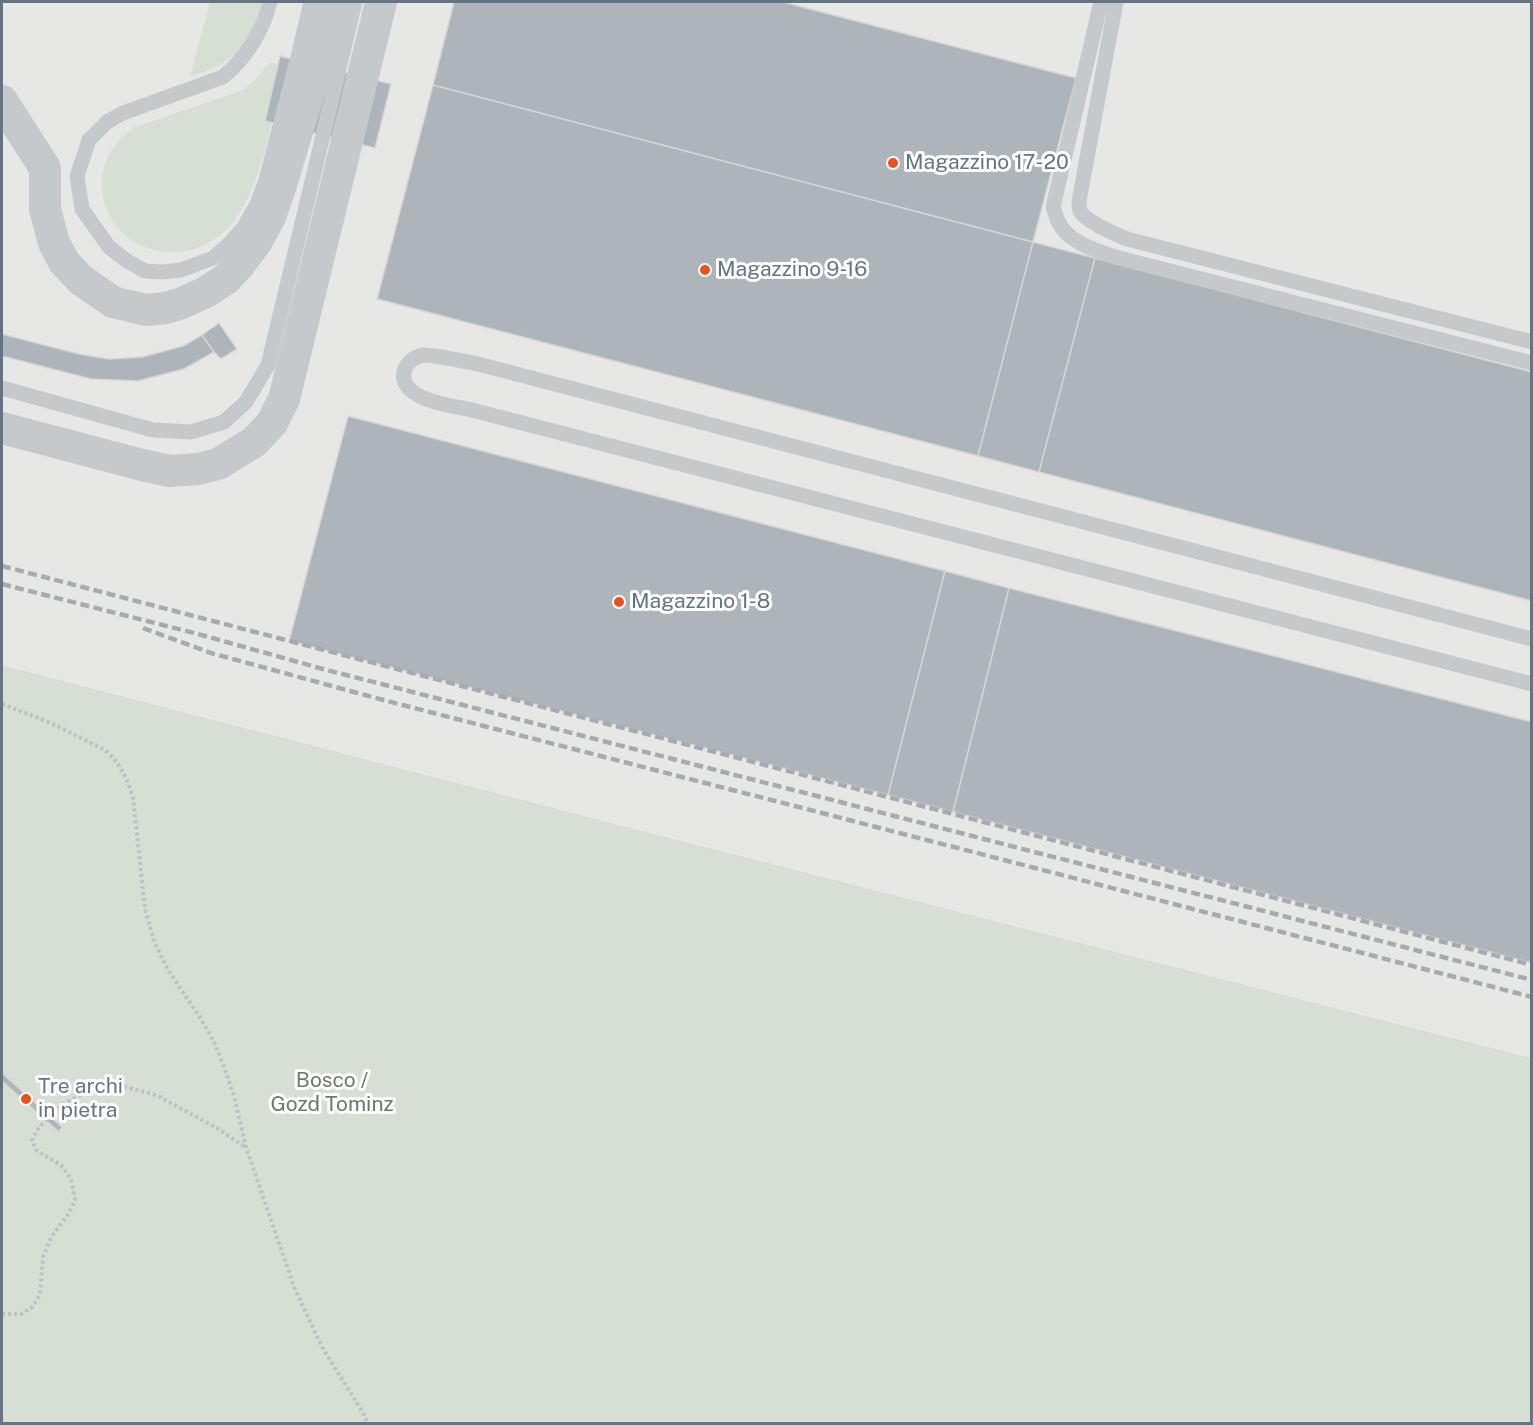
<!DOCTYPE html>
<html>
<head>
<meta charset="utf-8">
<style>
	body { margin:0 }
	#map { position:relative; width:1533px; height:1425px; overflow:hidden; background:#f6f6f2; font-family:"Public Sans",sans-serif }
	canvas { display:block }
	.frame { position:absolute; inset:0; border:3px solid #637585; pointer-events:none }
</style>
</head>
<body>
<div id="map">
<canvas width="1533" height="1425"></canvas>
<div class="frame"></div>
</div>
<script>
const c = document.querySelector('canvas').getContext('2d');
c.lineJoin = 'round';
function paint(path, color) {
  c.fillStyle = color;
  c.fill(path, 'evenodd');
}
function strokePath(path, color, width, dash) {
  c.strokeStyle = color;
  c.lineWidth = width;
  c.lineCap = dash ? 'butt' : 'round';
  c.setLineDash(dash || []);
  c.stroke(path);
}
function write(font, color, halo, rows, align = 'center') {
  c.font = font + ' "Public Sans",sans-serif';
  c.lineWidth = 6;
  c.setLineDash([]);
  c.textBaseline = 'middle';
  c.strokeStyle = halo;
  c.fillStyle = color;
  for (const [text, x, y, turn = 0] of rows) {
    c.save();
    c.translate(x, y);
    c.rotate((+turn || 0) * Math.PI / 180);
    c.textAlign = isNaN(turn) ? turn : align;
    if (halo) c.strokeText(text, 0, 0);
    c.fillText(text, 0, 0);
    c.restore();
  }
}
paint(new Path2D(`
	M2,2H1531V1058L608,822L2,665Z`), '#e7e8e6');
paint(new Path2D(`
	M210,2H262C250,45 233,65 190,77Z
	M271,62L284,67C272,117 264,181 233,223C225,233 216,239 204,245C160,266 106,240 102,189C101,174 105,158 115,146C120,138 127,133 135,127L243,90L256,79Z
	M2,665L608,822L1531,1058V1423H2Z`), '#d7ded3');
const building = new Path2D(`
	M454,2H783L1076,78L1033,242L433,85Z
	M280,56L391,84L375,148L265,121Z
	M433,85L1033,242L978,456L377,299Z
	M1033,242L1095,258L1039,472L978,456Z
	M1095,258L1532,372V601L1039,472Z
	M219,323L237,349L221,359L214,352L202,335Z
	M2,334L79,354L109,359L142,357L183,346L202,335L214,352L184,369L138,381L91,379L2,356Z
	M348,416L945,571L888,795L289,641Z
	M945,571L1009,588L953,812L888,795Z
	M1009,588L1532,722V963L953,812Z
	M2,1073L62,1127L59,1132L2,1081Z`);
paint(building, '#adb5bb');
strokePath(building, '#d7d7d5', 1.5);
strokePath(new Path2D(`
	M2,704L51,723L105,750L117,762L126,778L133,797L145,909L154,941L168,970L201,1019L214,1042L224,1067L234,1096L246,1147L294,1287L322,1347L363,1413L368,1424
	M2,1314H21L32,1307L40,1295L43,1257L52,1236L69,1213L75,1200L71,1179L61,1165L36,1150L32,1140L39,1127L65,1103L95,1087L122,1086L156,1095L217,1128L245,1147`), '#bfc1c3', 4, [3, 3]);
strokePath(new Path2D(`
	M270,2C263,31 246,58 223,77L123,113L107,122L89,140L77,176L82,209L109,247L127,261L145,271L162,272L181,270L213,258L230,243L244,227L257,204L266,180L298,57L311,2
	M1101,2L1053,207C1055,212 1056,217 1058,221C1067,242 1095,250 1115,257L1532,363
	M1116,2L1079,201C1079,205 1079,208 1080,211C1086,222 1116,234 1127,239L1532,342
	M2,388L153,430L191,432L224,422L246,402L268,365L355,2
	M1532,639L478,364C467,362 432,354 423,355C414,357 408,362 405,369C394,398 450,406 468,409L1532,684`), '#c5c9cc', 15);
strokePath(new Path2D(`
	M2,101L45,168V209L54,243L64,262L81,280L113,302L146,310L166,308L182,303L206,292L226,279L240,264L257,241L270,217L281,185L317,65L333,2
	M2,428L142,465L170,471L198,469L218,464L254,442L272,423L284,399L381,2`), '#c5c9cc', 32);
strokePath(new Path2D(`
	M2,566L1532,965
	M2,584L198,634L323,669L1532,980
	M143,628L211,653L387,701L981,854L1532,997`), '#a5abb1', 4.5, [9, 4.5]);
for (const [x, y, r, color] of [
	[893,163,6,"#ed501c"],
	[705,270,6,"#ed501c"],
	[619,602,6,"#ed501c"],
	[26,1099,6,"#ed501c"]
]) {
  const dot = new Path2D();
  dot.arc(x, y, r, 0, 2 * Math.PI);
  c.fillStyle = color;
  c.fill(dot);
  strokePath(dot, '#fff', 2);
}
write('21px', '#637585', '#fff', [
	["Magazzino 17-20",905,163],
	["Magazzino 9-16",717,270],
	["Magazzino 1-8",631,602],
	["Tre archi",38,1087],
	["in pietra",38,1111]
], 'left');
write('21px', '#677c63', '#fff', [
	["Bosco /",332,1081],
	["Gozd Tominz",332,1105]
]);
</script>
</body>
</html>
